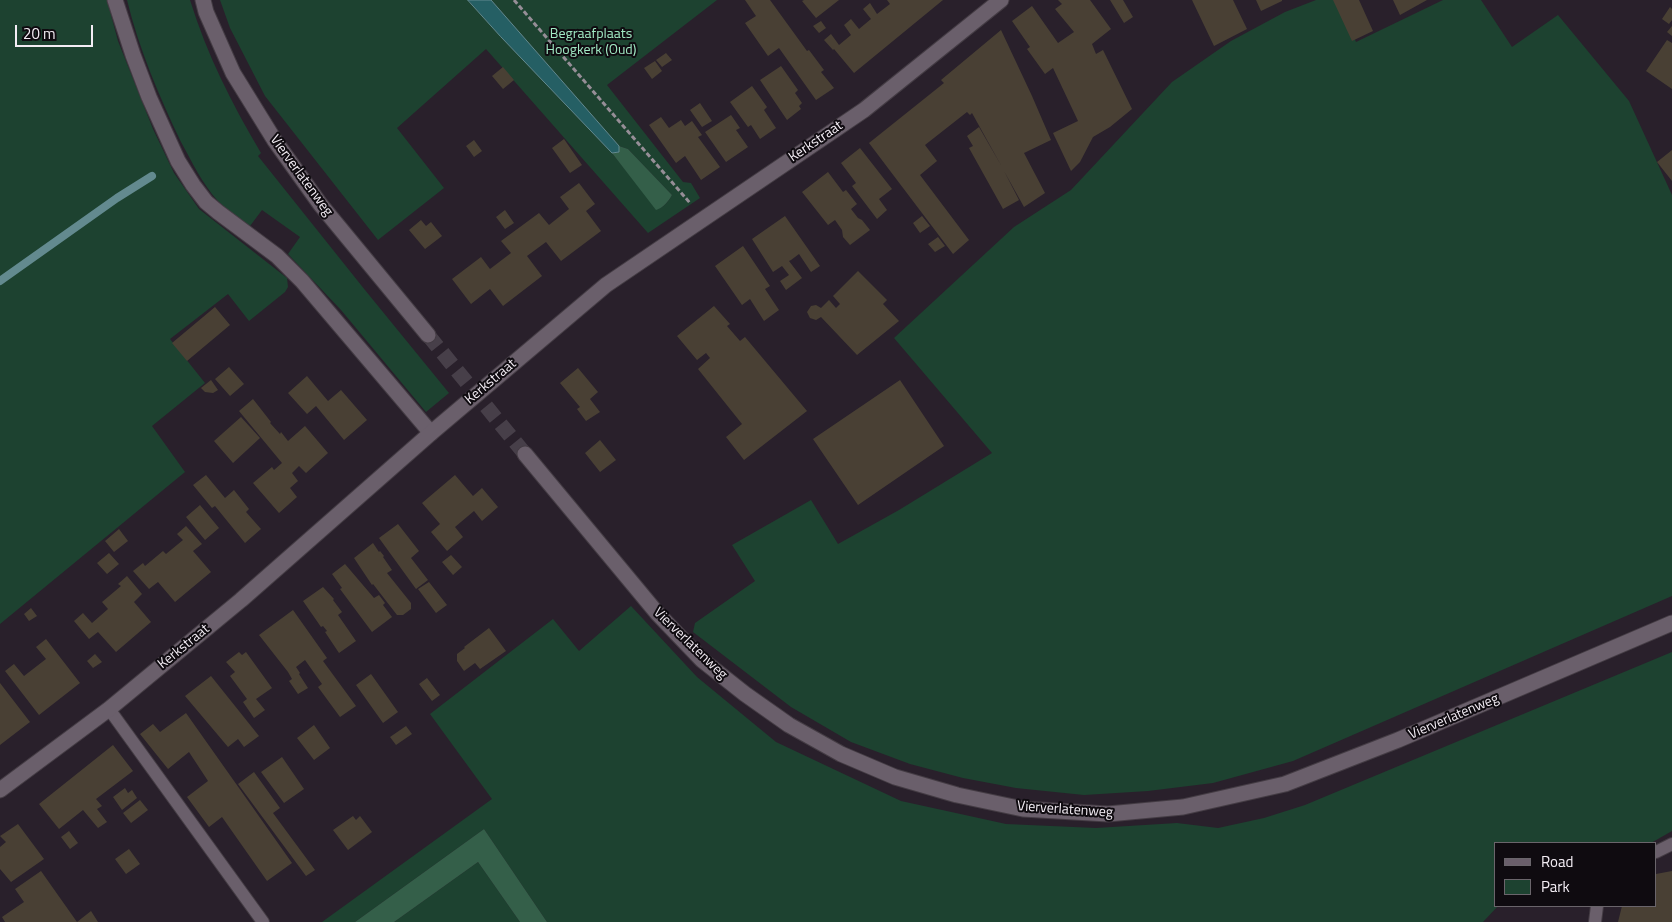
<!DOCTYPE html>
<html>
<head>
<meta charset="utf-8">
<style>
	body { margin:0 }
	#map { position:relative; width:1672px; height:922px; overflow:hidden; background:#29202b; font-family:"Titillium Web",sans-serif }
	canvas { display:block }
	.legend { position:absolute; left:1494px; top:842px; width:162px; height:65px; box-sizing:border-box; background:#0f0b10; border:1px solid #6a656b; margin:0; padding:6px 9px; list-style:none; font-size:15px; color:#f3edf4 }
	.legend li { display:flex; align-items:center; gap:10px; height:25px }
	.legend b { width:25px; border:1px solid #6a656b }
	.scale { position:absolute; left:15px; top:25px; width:78px; height:22px; box-sizing:border-box; border:2px solid #f3edf4; border-top:0; padding-left:6px; font-size:15px; line-height:18px; white-space:nowrap; color:#f3edf4; -webkit-text-stroke:4px #0f0b10; paint-order:stroke }
</style>
</head>
<body>
<div id="map">
<canvas width="1672" height="922"></canvas>
<ul class="legend">
<li><b style="height:6px;background:#6a5f6b"></b>Road</li>
<li><b style="height:14px;background:#1d4230"></b>Park</li>
</ul>
<div class="scale">20 m</div>
</div>
<script>
const c = document.querySelector('canvas').getContext('2d');
c.lineJoin = 'round';
function paint(path, color) {
  c.fillStyle = color;
  c.fill(path, 'evenodd');
}
function strokePath(path, color, width, dash) {
  c.strokeStyle = color;
  c.lineWidth = width;
  c.lineCap = dash ? 'butt' : 'round';
  c.setLineDash(dash || []);
  c.stroke(path);
}
function write(font, color, halo, rows, align = 'center') {
  c.font = font + ' "Titillium Web",sans-serif';
  c.lineWidth = 4;
  c.setLineDash([]);
  c.textBaseline = 'middle';
  c.strokeStyle = halo;
  c.fillStyle = color;
  for (const [text, x, y, turn = 0] of rows) {
    c.save();
    c.translate(x, y);
    c.rotate((+turn || 0) * Math.PI / 180);
    c.textAlign = isNaN(turn) ? turn : align;
    if (halo) c.strokeText(text, 0, 0);
    c.fillText(text, 0, 0);
    c.restore();
  }
}
paint(new Path2D(`
	M0,0H107L118,41L153,129L174,173L199,209L287,278L288,287L285,292L249,321L228,294L170,339L205,383L152,426L185,472L0,624Z
	M127,0H190C207,55 232,104 261,153L258,156L365,290L449,393L426,412L341,310L288,254L300,237L262,210L250,226C238,218 227,210 217,200C202,183 192,162 181,142C159,96 139,49 127,0Z
	M220,0H468L501,37L612,153L657,209C663,208 669,201 672,195L628,149L619,146L491,0H717L607,85L683,182L691,183L700,198L648,233L486,49L397,128L444,188L378,240L265,96L230,28Z
	M1316,0H1337L1356,42L1443,0H1481L1512,47L1558,15L1629,101L1672,195V596L1293,761L1213,783L1148,791L1084,795L1016,788L963,778L910,764L851,742L791,707L693,632L695,623L755,581L732,545L811,500L838,544L899,510L992,453L894,338L1014,227L1071,190L1172,82L1231,41L1285,12Z
	M631,606L697,677L776,742L901,801L1006,824L1096,828L1177,823L1218,828L1264,818L1305,805L1672,652V831L1651,843H1496V906H1498L1483,922H547L484,829L355,922H322L492,799L430,714L553,619L579,651Z
	M478,862L520,922H394Z`), '#1d4230');
paint(new Path2D(`
	M619,146L628,149L672,195C669,201 663,208 656,210L612,153L619,152Z
	M484,829L547,922H520L478,862L394,922H355Z`), '#345f49');
const water = new Path2D(`
	M468,0H491L619,146V152L612,153L501,37Z`);
paint(water, '#255f64');
strokePath(water, '#638a8f', 1);
strokePath(new Path2D(`
	M0,281L117,198L152,176`), '#638a8f', 8);
paint(new Path2D(`
	M745,0H770L807,51L809,50L824,70L821,72L834,88L816,100L779,48L768,56L745,23L756,16Z
	M804,0H839L816,18L802,1Z
	M887,0H943L854,73L834,49L833,50L824,40L831,34L839,45L851,35L844,25L851,19L859,29L871,19L863,9L870,3L877,14L890,4Z
	M1058,0H1090L1111,29L1092,44L1096,54L1103,50L1132,109L1110,127L1093,137L1080,162L1071,171L1053,133L1078,121L1053,68L1045,74L1027,49L1030,47L1012,21L1032,6L1058,43L1074,32L1055,9L1062,4Z
	M1110,0H1123L1133,17L1124,23Z
	M1192,0H1233L1247,29L1214,46Z
	M1256,0H1282V1L1261,11Z
	M1333,0H1359L1373,31L1352,41Z
	M1393,0H1427L1400,15Z
	M1670,7L1672,9V20L1669,24L1662,19Z
	M821,21L826,28L819,33L813,26Z
	M1672,26V36L1667,32Z
	M1001,30L1032,96L1051,140L1024,153L1045,193L1024,207L1004,171L1019,200L1003,209L969,148L973,146L967,136L979,127L1002,167L972,113L970,115L967,112L925,145L937,161L920,175L969,240L953,254L869,143L944,83L941,80Z
	M1667,40L1672,43V89L1646,71Z
	M666,53L672,60L662,67L656,60Z
	M655,61L662,71L652,79L644,68Z
	M781,66L798,90L795,93L802,103L799,106L801,109L787,120L760,80Z
	M503,67L514,80L503,89L492,76Z
	M752,86L767,107L764,110L776,128L760,139L751,125L748,127L730,102Z
	M700,103L712,121L702,127L690,110Z
	M731,115L740,128L736,130L748,147L726,162L705,132Z
	M661,117L669,128L681,120L685,126L692,121L702,135L698,137L720,167L701,180L685,156L676,163L649,125Z
	M564,139L582,165L570,173L552,148Z
	M474,140L482,151L474,157L466,146Z
	M860,148L892,189L879,199L887,210L877,219L852,186L856,183L841,163Z
	M1672,150V181L1657,162Z
	M828,172L843,192L846,190L857,204L851,209L858,218L862,220L870,230L850,245L843,237L842,230L835,220L828,225L802,192Z
	M579,183L595,204L586,211L601,231L561,261L546,242L527,256L542,276L503,306L490,289L471,304L452,279L481,257L490,269L511,253L501,241L539,213L549,225L569,209L560,197Z
	M505,210L514,223L505,229L496,217Z
	M785,216L820,266L811,272L799,254L791,260L789,261L802,278L786,290L780,281L789,275L782,266L773,272L752,239Z
	M922,216L930,226L920,233L913,223Z
	M421,220L426,226L431,222L442,236L425,249L409,230Z
	M938,237L945,246L935,252L928,244Z
	M743,246L770,286L765,289L779,310L764,321L750,299L742,305L715,266Z
	M858,271L887,300L883,304L899,321L857,355L821,317L816,320L810,318L807,312L811,306L816,305L821,308L829,300L836,308L840,304L833,296Z
	M714,306L730,324L727,326L740,341L745,337L807,411L744,460L726,437L742,424L698,369L710,358L706,353L697,360L677,336Z
	M215,307L230,325L187,361L172,343Z
	M229,367L244,384L230,396L215,379Z
	M578,368L598,392L590,399L600,412L586,421L577,409L580,407L560,383Z
	M307,376L328,401L341,390L367,420L344,440L316,406L307,414L288,393Z
	M211,380L218,390L213,393L205,392L201,388Z
	M900,380L944,446L858,505L813,439Z
	M253,399L271,422L270,423L280,434L281,432L288,441L305,426L328,453L306,473L299,466L292,473L298,481L290,488L297,497L279,513L253,483L272,467L274,470L282,463L239,411Z
	M241,417L260,438L233,463L214,441Z
	M600,440L616,460L600,472L585,453Z
	M206,475L225,498L234,490L249,509L246,512L261,529L245,543L215,506L212,508L193,485Z
	M455,475L473,496L482,488L498,507L482,521L474,511L455,527L463,537L447,551L431,532L440,524L422,503Z
	M200,505L219,528L205,540L186,517Z
	M398,524L419,551L411,558L428,580L416,589L379,538Z
	M186,526L202,544L193,551L211,572L175,602L158,582L149,589L133,571L143,563L145,566L163,551L166,554L183,540L177,534Z
	M119,529L128,541L114,552L105,541Z
	M373,543L379,552L380,551L384,556L383,557L392,570L387,573L411,603V609L403,615H397L373,584L372,585L354,558Z
	M109,553L119,564L107,574L97,563Z
	M451,555L462,567L453,575L442,562Z
	M345,564L374,598L379,595L385,603L383,605L392,617L372,632L340,589L342,588L332,574Z
	M127,576L142,594L134,602L151,622L116,652L98,632L89,639L74,621L83,613L92,623L108,609L102,602L121,586L118,584Z
	M429,582L447,605L436,613L418,589Z
	M323,587L334,599L333,600L342,612L338,615L356,641L339,653L325,632L327,631L323,626L321,627L303,601Z
	M31,608L37,616L29,621L24,614Z
	M293,610L327,658L323,661L356,706L340,717L318,687L322,684L305,660L296,667L300,673L299,674L308,688L298,694L289,681L292,679L288,672L259,635Z
	M489,628L506,651L480,669L475,663L464,671L457,661V654L465,648L464,647Z
	M46,639L80,683L39,715L5,671L14,664L24,676L46,659L36,647Z
	M239,652L242,655L246,652L272,688L256,699L265,710L254,718L243,702L247,699L230,676L235,672L226,662Z
	M95,654L102,662L93,668L87,661Z
	M371,674L398,712L383,723L356,685Z
	M211,676L259,736L244,747L238,739L228,747L185,696Z
	M427,678L440,695L432,701L419,684Z
	M0,683L30,722L0,745Z
	M186,713L292,863L267,881L222,817L209,827L187,797L208,781L189,752L168,769L140,734L153,724L160,732Z
	M314,725L330,748L314,760L297,738Z
	M406,726L412,734L396,745L390,737Z
	M113,745L133,771L96,799L102,806L97,809L107,822L98,828L83,810L59,829L39,804Z
	M282,757L304,789L284,803L261,772Z
	M254,772L280,808L273,813L315,870L306,876L238,784Z
	M125,788L128,793L132,790L137,798L122,810L113,797Z
	M140,800L148,810L131,823L123,813Z
	M353,816L356,820L360,816L372,832L348,850L333,830Z
	M18,824L44,859L11,882L0,869V847L6,842L0,836Z
	M69,831L78,843L70,849L61,837Z
	M129,849L140,864L126,874L115,859Z
	M41,871L77,922L91,911L98,922H5L2,917L24,902L15,889Z
	M1672,871V922H1618L1622,906H1656V874Z`), '#494034');
strokePath(new Path2D(`
	M428,335L525,454`), '#473f49', 15, [15, 8]);
const service = new Path2D(`
	M109,709L263,922
	M1656,852L1672,844
	M1595,922L1597,906`);
const minor = new Path2D(`
	M115,0L133,55L149,97L178,161L193,185L206,202L218,212L277,256L302,281L431,433`);
const tertiary = new Path2D(`
	M0,790L109,709L241,600L431,433L606,285L864,110L1001,0`);
const secondary = new Path2D(`
	M203,0L206,12L233,73L275,141L320,204L428,335
	M525,454L657,613L702,660L745,694L789,725L841,754L895,777L957,795L1023,809L1108,814L1183,807L1285,784L1398,740L1672,623`);
strokePath(service, '#443c44', 14);
strokePath(minor, '#443c44', 17);
strokePath(tertiary, '#443c44', 17);
strokePath(secondary, '#443c44', 17);
strokePath(new Path2D(`
	M514,0L690,203`), '#968e97', 3, [5, 2.5]);
strokePath(service, '#6a5f6b', 12);
strokePath(minor, '#6a5f6b', 15);
strokePath(tertiary, '#6a5f6b', 15);
strokePath(secondary, '#6a5f6b', 15);
write('14px', '#a1eac4', '#0f0b10', [
	["Begraafplaats",591,35],
	["Hoogkerk (Oud)",591,51]
]);
write('14px', '#f3edf4', '#0f0b10', [
	["Kerkstraat",816,142,-34],
	["Vierverlatenweg",301,176,54],
	["Kerkstraat",491,382,-40],
	["Vierverlatenweg",690,644,44],
	["Kerkstraat",184,647,-39],
	["Vierverlatenweg",1454,717,-23],
	["Vierverlatenweg",1065,810,4]
]);
</script>
</body>
</html>
